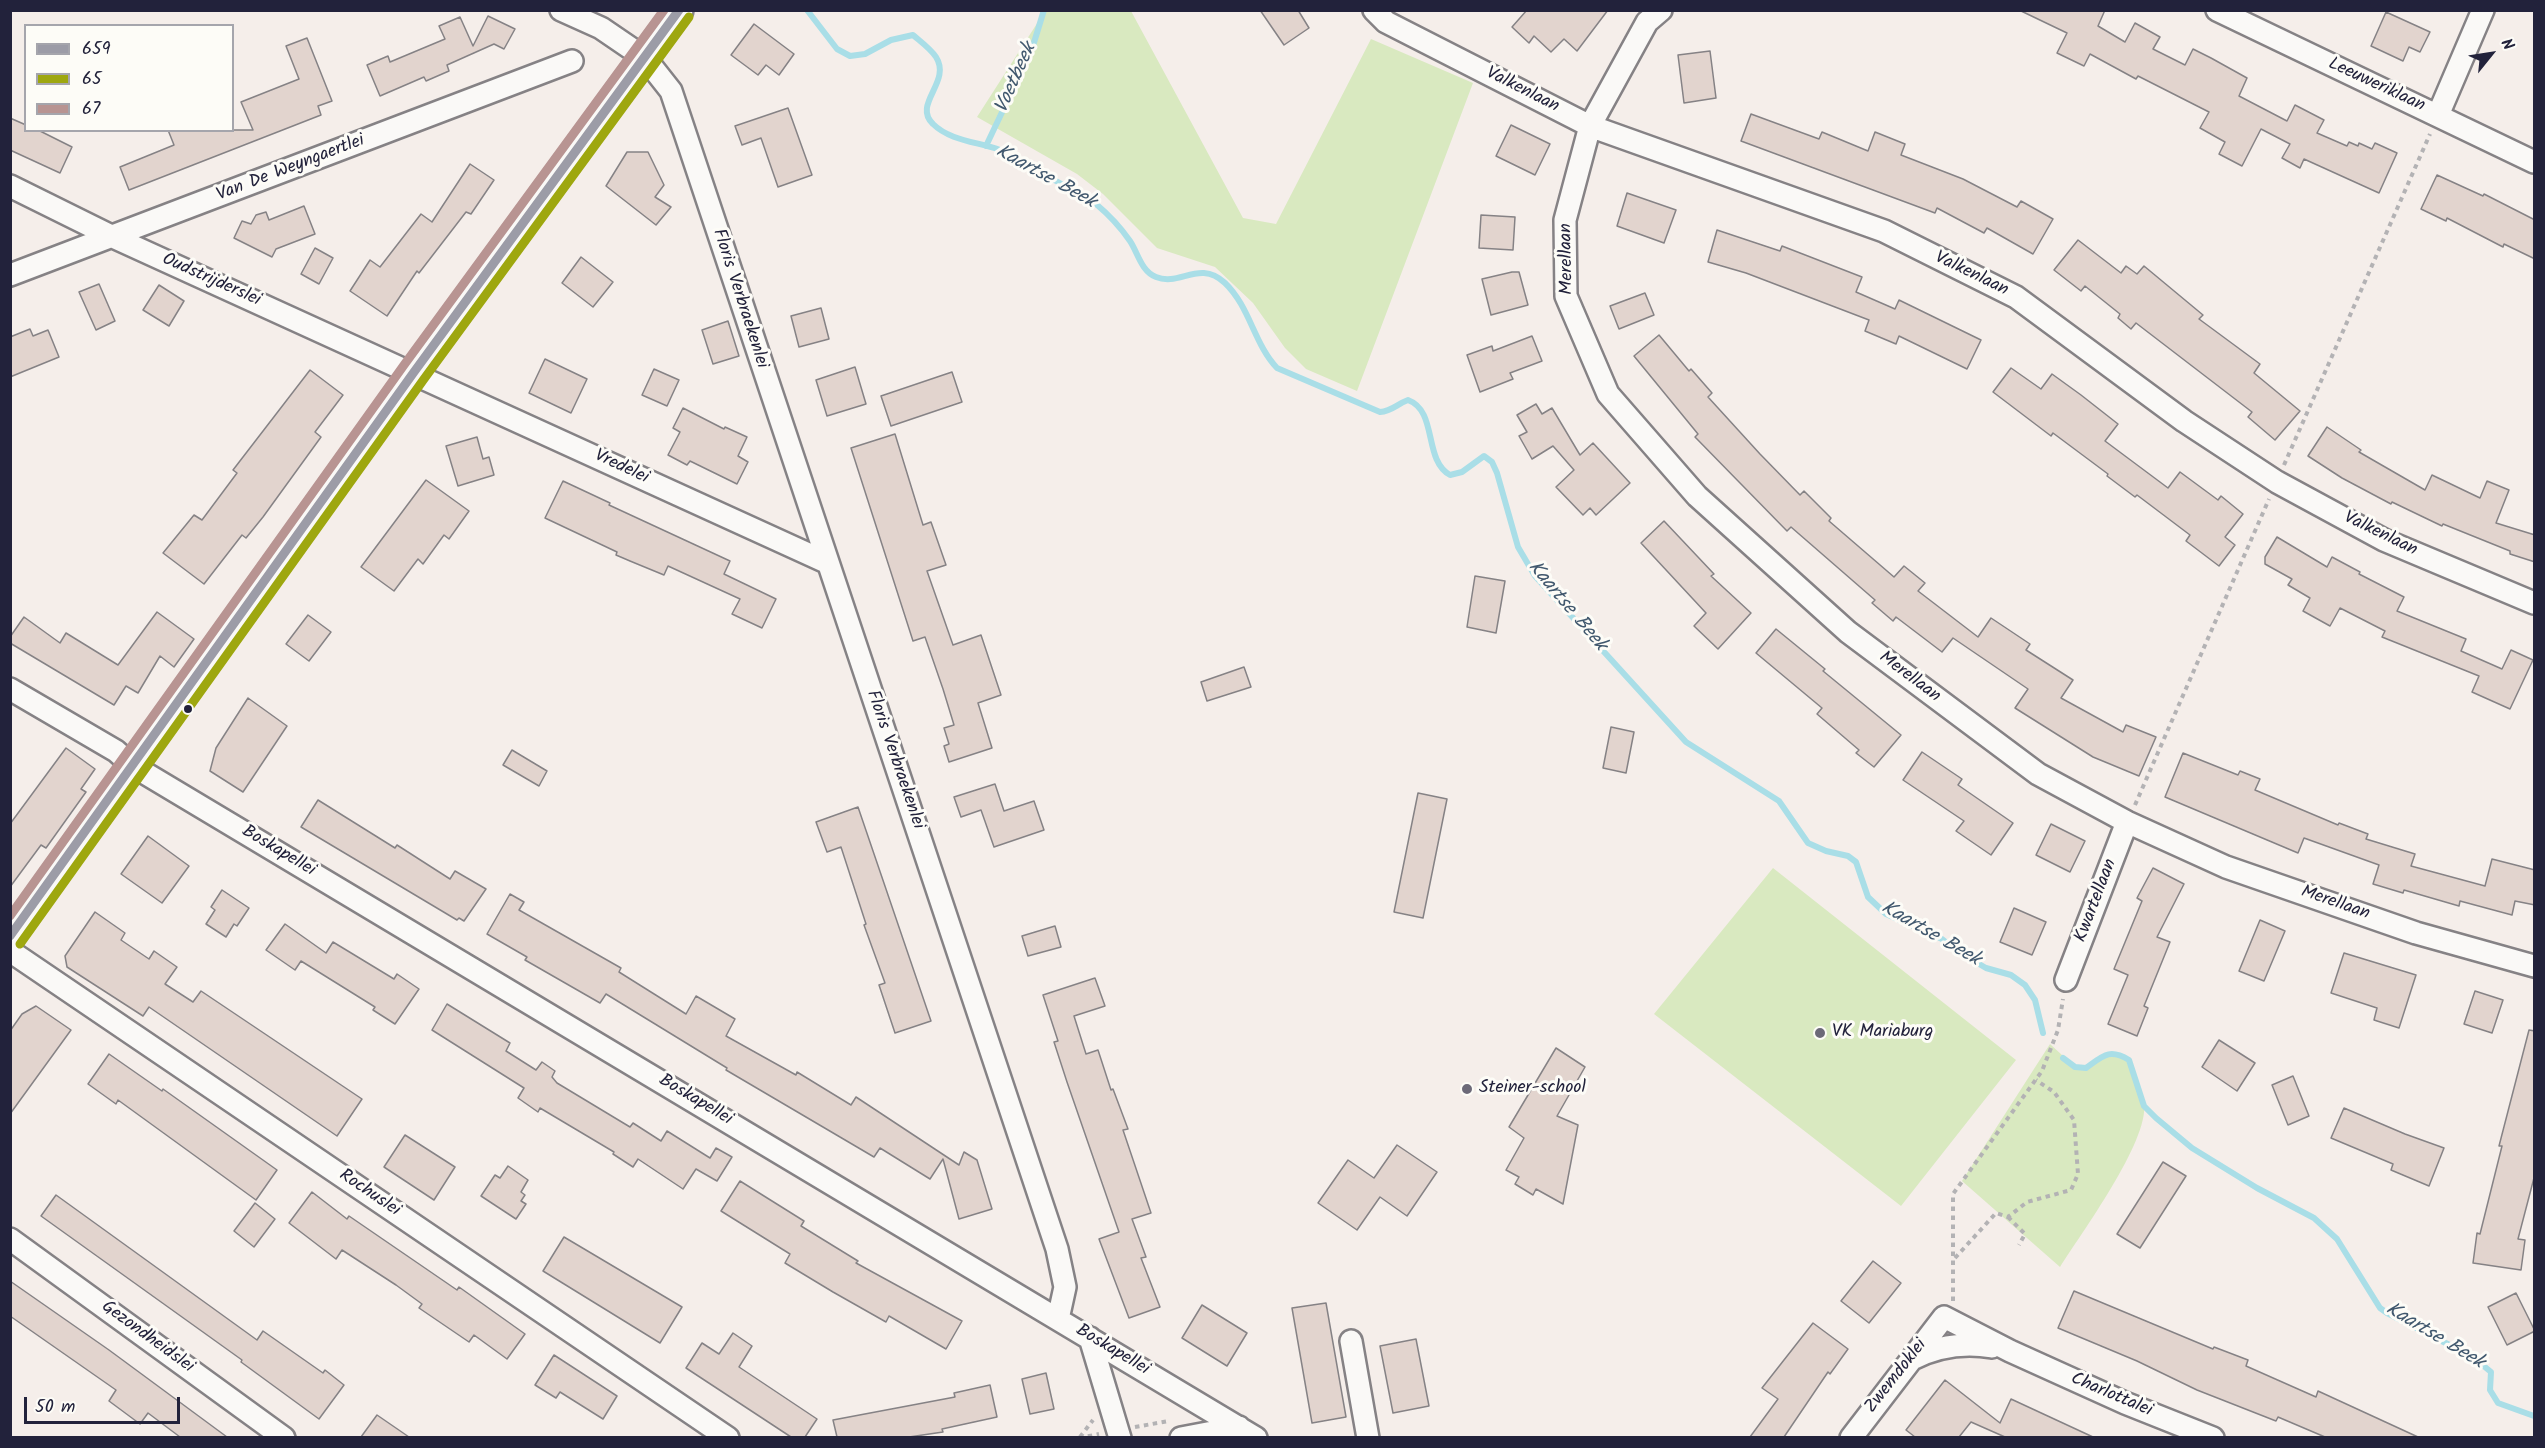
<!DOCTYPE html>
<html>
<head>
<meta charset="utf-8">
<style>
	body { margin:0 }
	#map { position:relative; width:2545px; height:1448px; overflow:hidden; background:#f5eeea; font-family:Kalam,sans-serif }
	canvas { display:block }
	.frame { position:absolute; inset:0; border:12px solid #22223b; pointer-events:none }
	.legend { position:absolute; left:24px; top:24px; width:210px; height:108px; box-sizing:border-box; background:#fdfcf7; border:2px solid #a5a5ac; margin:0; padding:8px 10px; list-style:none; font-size:18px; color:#22223b }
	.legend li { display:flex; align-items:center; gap:12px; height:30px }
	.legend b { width:30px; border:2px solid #a5a5ac }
	.north { position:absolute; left:2461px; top:24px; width:60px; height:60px; -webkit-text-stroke:4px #fdfcf7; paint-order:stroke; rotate:60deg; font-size:16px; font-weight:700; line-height:24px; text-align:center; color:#22223b }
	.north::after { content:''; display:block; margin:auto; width:21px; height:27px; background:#22223b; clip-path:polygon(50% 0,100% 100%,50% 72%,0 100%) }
	.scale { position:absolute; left:24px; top:1397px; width:156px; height:27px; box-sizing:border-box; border:3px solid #22223b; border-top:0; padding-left:8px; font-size:18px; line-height:21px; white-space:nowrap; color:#22223b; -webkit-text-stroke:4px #fdfcf7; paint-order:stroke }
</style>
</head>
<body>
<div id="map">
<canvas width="2545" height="1448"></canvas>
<div class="frame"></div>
<ul class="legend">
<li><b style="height:8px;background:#9c9ca7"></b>659</li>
<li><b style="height:8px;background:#9ea70f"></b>65</li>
<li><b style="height:8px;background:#b89492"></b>67</li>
</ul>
<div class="north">N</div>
<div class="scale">50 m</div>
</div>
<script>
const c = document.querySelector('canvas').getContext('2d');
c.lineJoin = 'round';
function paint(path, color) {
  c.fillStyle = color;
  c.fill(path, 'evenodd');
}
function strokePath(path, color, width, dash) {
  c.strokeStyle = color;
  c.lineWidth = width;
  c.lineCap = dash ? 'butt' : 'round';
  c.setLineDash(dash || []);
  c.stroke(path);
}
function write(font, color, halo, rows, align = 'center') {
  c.font = font + ' Kalam,sans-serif';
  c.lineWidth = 6;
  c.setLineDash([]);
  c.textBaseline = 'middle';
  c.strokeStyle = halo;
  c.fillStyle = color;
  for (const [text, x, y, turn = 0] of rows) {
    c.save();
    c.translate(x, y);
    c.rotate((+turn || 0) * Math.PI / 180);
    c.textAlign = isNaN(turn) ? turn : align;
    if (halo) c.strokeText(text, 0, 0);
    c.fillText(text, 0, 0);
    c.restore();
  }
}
paint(new Path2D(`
	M1045,11H1131L1243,218L1276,224L1371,39L1473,83L1357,391L1306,369L1285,348L1253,303L1215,267L1157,248L1103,194L1077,174L977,117Z
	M1773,868L2016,1060L1901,1206L1654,1014Z
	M2050,1044L2075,1067L2086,1068C2103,1056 2109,1048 2129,1060C2135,1073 2142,1089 2144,1104C2149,1141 2081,1234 2060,1267L1962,1181Z`), '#d9e9c0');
strokePath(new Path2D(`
	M807,10L837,49L850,56L865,54L891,40L913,35C920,41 931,49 936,57C952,82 912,104 933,124C950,141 979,142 1000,150C1020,158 1038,171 1056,181C1069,188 1085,195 1096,204C1108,214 1121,228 1130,241C1138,253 1141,271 1156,277C1180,287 1199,259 1225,283C1250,307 1254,344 1277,368L1380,412C1392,411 1397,404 1408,400C1438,411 1423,460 1450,475L1462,472L1484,456L1492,462L1497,473L1518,547L1535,576L1686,742L1779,801L1808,843L1826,851L1848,856L1856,862L1868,897L1886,914L1942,939L1960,953L1986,968L2011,975L2025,985L2035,1000L2043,1033
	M986,146L1032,49L1044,10
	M2063,1058L2075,1067L2086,1068C2103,1056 2109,1048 2129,1060L2144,1106L2156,1118L2192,1148L2257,1188L2314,1218L2337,1239L2380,1308L2387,1313L2473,1357L2491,1372L2490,1390L2498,1403L2534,1416`), '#a9dee7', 6);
const building = new Path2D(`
	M1260,10H1298L1309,28L1284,45Z
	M1527,10H1608L1577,51L1564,39L1551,52L1534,36L1529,43L1512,27Z
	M2019,10H2105L2098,26L2125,42L2135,23L2160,37L2153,49L2185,65L2193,49L2211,58L2247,78L2239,96L2287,121L2295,105L2324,120L2317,133L2347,146L2349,142L2358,146L2359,143L2372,149L2375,143L2397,153L2379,193L2304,159L2300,168L2282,158L2290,144L2261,129L2242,166L2219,154L2225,142L2200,128L2209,112L2138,76L2136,79L2090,54L2084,66L2057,53L2067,33Z
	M2386,12L2430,32L2420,52L2409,47L2403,61L2371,46Z
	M488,16L515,29L504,49L494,44L447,65L449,71L426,81L424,77L380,96L367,65L388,56L390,62L445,39L439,26L460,17L473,46Z
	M754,24L794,54L779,75L766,65L758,75L731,55Z
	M307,38L332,101L318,106L321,115L129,190L120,167L174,145L168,130H253L241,102L299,79L286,46Z
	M1710,51L1716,98L1684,103L1678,55Z
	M788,108L812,175L778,187L761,138L742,145L735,126Z
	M1751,114L1819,139L1822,132L1868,151L1875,132L1905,144L1901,155L1963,179L2017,207L2021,201L2053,219L2033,254L1987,228L1984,233L1937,208L1935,213L1741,141Z
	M10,118L26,125V130H38L72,147L60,173L10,150Z
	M1511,125L1550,144L1535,175L1496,156Z
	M627,152H648L664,185L655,197L671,207L656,225L606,186Z
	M470,164L494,180L471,214L466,212L419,273L417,271L387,316L350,291L370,260L380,267L421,214L432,222Z
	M2437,175L2483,196L2484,194L2535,220V259L2504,244L2503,247L2447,218L2446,221L2421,209Z
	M1627,193L1676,210L1664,243L1617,226Z
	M304,206L315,234L276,249L272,257L234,238L242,221L251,224L256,215L266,212L269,220Z
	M1481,215L1515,217L1513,250L1479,248Z
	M1717,230L1780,251L1782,246L1862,277L1856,292L1895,309L1899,300L1981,340L1967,369L1899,336L1896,344L1865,331L1869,320L1746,273L1708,262Z
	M2078,240L2121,273L2126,266L2137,274L2144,266L2203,315L2199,319L2260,364L2254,373L2300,411L2275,440L2248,417L2252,412L2136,323L2131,329L2118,318L2120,314L2085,286L2081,291L2054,270Z
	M315,248L333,258L319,284L301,274Z
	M581,257L613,282L593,307L562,283Z
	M1512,272H1519L1528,305L1491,315L1482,279Z
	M99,284L115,321L96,330L79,292Z
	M159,285L184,301L169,326L143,310Z
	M1645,293L1654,315L1619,329L1610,306Z
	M821,308L829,339L799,347L791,316Z
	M728,321L739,356L713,364L702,330Z
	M30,329L33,336L48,330L59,357L10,377V337Z
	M1659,335L1689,371L1691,369L1712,393L1708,397L1760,454L1800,495L1804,491L1831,518L1829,521L1894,577L1904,566L1925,583L1918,591L1978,637L1991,618L2030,644L2026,650L2073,680L2061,698L2123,732L2126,725L2156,737L2139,776L2093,757L2015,708L2028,689L1953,638L1942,652L1896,617L1893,621L1872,603L1875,600L1791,527L1787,531L1695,437L1698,434L1634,356Z
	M1532,336L1542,361L1510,373L1513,379L1480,392L1467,355L1492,346L1493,351Z
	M545,359L587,379L571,413L529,393Z
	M855,367L866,404L827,416L816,380Z
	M2011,368L2041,389L2052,374L2081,395L2118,424L2105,441L2168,488L2180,472L2218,500L2221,496L2243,514L2225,537L2235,545L2219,566L2186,541L2190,535L2137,495L2135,497L2107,476L2108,474L2053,433L2051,436L1993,392Z
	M654,369L679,380L667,406L642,395Z
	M310,370L343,395L315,432L321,437L263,517L246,538L242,535L204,584L163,553L194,515L202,520L237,473L233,470Z
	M952,372L962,402L891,426L881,396Z
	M1536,404L1542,414L1552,408L1580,455L1593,443L1630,483L1596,515L1590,508L1583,515L1556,487L1574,470L1553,446L1532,459L1519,436L1527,432L1517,415Z
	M683,408L724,429L725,427L747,437L738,456L748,462L737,484L690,461L687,465L668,455L680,432L673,428Z
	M2327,427L2361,450L2359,452L2425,490L2432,475L2480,498L2487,481L2509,490L2496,523L2535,535V562L2510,554V551L2443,524L2442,526L2392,502L2391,504L2342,478L2308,456Z
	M895,434L923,525L931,522L946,565L927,571L953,645L981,635L1001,695L978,703L992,748L949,762L944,746L949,744L944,728L954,725L943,689L925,637L913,641L851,448Z
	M477,437L483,459L489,457L494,475L458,486L446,446Z
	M426,480L469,511L449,539L444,535L423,564L418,559L394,591L361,567Z
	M563,481L610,503L609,505L730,561L724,574L776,599L762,628L732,614L740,599L668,566L664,575L630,561L616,555L617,552L545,518Z
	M1664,521L1714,574L1711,576L1751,613L1718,649L1694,626L1706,613L1641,543Z
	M2277,537L2327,567L2332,557L2360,572L2359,574L2404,597L2397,611L2466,639L2461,651L2502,669L2511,650L2533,660L2510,709L2472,692L2479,676L2382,637L2385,631L2340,608L2330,626L2303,611L2310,598L2288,585L2292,579L2265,564V557Z
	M1475,576L1505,581L1496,633L1467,627Z
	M157,612L194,639L174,667L160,656L138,693L126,686L114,705L10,643V637L24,617L60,643L66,633L118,665Z
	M308,615L331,632L309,661L286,644Z
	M1776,629L1825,669L1823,671L1901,735L1874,767L1856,753L1859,750L1817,714L1822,708L1756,653Z
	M1244,667L1251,687L1207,701L1201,682Z
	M248,698L287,726L243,792L210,771L216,748Z
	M1611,727L1634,732L1626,773L1603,768Z
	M66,748L95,769L81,789L86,792L46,848L41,845L10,887V824Z
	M512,750L547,771L539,786L503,765Z
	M1922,752L1962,779L1958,785L2013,823L1991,855L1956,831L1964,821L1903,780Z
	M2183,753L2238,775L2240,771L2260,779L2255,790L2338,825L2339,823L2368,834L2366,839L2415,854L2411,866L2485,886L2492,859L2535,870V905L2515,901L2512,915L2460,901L2459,906L2404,890L2403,893L2373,884L2379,865L2304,838L2298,853L2165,797Z
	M995,784L1004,811L1034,801L1044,830L994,847L981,810L961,817L954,797Z
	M1418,793L1447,799L1423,918L1394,912Z
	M318,800L395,848L397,845L450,879L455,871L486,889L464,921L459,918L457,920L301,827Z
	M858,807L931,1021L895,1033L879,985L885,983L864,925L866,924L841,847L827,852L816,822Z
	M2051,824L2085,841L2070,872L2036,855Z
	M148,836L189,866L162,903L121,874Z
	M2153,868L2184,884L2157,937L2170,942L2144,1006L2148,1008L2137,1036L2108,1024L2128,975L2114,969L2142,901L2137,898Z
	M222,890L249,908L237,926L234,924L226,937L206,924L215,910L211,907Z
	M510,894L524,902L519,910L621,968L619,972L686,1014L696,996L735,1019L726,1036L796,1075L797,1072L851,1105L856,1097L959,1165L964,1152L977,1160L992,1209L959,1219L943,1159L930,1179L880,1148L874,1157L726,1070L727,1068L606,994L600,1003L525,960L527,957L487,934Z
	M2014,908L2046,922L2032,955L2000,942Z
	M95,912L125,933L121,940L149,959L154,951L177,967L165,984L193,1002L201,991L362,1099L337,1136L149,1007L143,1016L67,967L65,956Z
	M2260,920L2285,931L2264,981L2239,971Z
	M285,924L326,953L333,942L394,979L397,974L419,989L395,1024L373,1010L375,1007L301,961L295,970L266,950Z
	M1055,926L1061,947L1028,956L1022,936Z
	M2344,953L2416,975L2399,1028L2374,1020L2377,1008L2331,993Z
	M1095,978L1105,1006L1074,1016L1086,1054L1098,1050L1111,1090L1113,1089L1128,1129L1123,1130L1151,1213L1132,1219L1146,1257L1141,1258L1160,1307L1129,1318L1099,1239L1119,1232L1067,1082L1054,1042L1058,1041L1043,995Z
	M2475,991L2503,1000L2492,1033L2464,1024Z
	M447,1004L510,1043L506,1051L536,1070L542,1062L555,1071L552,1077L557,1083L630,1127L633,1123L661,1141L667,1131L710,1158L716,1148L732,1157L717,1181L696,1169L683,1189L638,1159L633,1167L613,1154L614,1152L540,1108L538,1112L518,1098L524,1088L432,1030Z
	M36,1006L71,1030L10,1114V1031L22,1014Z
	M2529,1030L2535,1031V1174L2518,1239L2525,1240L2521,1270L2473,1263L2477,1233L2480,1234L2502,1146H2499Z
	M2219,1040L2255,1063L2237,1091L2202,1067Z
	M1556,1048L1585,1067L1557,1116L1578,1125L1563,1204L1536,1189L1533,1195L1515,1184L1519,1177L1506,1170L1524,1138L1509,1127Z
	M109,1054L162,1091L163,1089L277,1170L256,1200L118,1100L116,1104L88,1084Z
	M2293,1076L2309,1116L2288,1125L2272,1085Z
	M2344,1108L2405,1134L2444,1148L2429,1186L2391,1170L2393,1164L2331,1138Z
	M405,1135L455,1167L434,1200L384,1167Z
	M1397,1145L1437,1172L1407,1216L1380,1197L1357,1230L1318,1203L1348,1160L1374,1178Z
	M2163,1162L2186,1176L2140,1248L2117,1234Z
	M508,1166L528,1180L521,1192L525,1195L521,1201L526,1204L516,1219L481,1196L495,1175L500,1178Z
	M740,1181L804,1221L801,1226L858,1261L856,1263L962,1321L946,1349L889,1316L886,1322L833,1292L785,1263L790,1254L721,1211Z
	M312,1192L347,1219L349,1216L457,1290L459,1287L525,1334L507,1359L474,1335L469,1342L419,1308L422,1304L396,1285L342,1250L336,1259L289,1223Z
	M56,1195L257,1340L263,1331L323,1373L325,1370L344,1385L319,1419L241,1362L242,1360L41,1216Z
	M255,1203L275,1219L254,1247L234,1231Z
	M564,1237L682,1307L660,1343L543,1271Z
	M1873,1261L1901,1283L1869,1323L1841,1301Z
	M10,1281L109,1350L227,1437H180L148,1413L140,1424L109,1401L116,1390L10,1316Z
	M2074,1291L2213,1349L2214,1347L2248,1360L2246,1366L2316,1397L2318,1391L2418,1437H2325L2278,1417L2276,1421L2197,1390L2137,1361L2058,1328Z
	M2516,1293L2535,1331L2507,1345L2488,1307Z
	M1326,1303L1346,1417L1312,1423L1292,1308Z
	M1202,1305L1247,1333L1227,1366L1182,1338Z
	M1813,1323L1848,1349L1830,1374L1828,1372L1784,1437H1750L1778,1399L1762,1388Z
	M733,1333L752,1346L739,1367L817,1419L805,1437H791L686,1368L702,1343L719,1354Z
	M1416,1339L1429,1406L1393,1413L1380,1346Z
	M554,1355L617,1396L603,1419L560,1392L556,1398L535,1385Z
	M1046,1373L1054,1409L1030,1414L1022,1379Z
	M1945,1380L2000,1423L2011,1399L2093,1437H2005L1971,1422L1959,1437H1915L1906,1430Z
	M990,1385L997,1417L942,1429L943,1432L909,1437H837L833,1420L955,1397L954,1393Z
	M377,1415L409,1437H361Z`);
paint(building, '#e2d4ce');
strokePath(building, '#858285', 1.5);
const minor = new Path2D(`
	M561,10L601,28L645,58L671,91L1057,1249L1065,1287L1058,1319
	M1374,10L1386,22L1590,126L1884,231L2016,297L2184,421L2277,482L2384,540L2534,603
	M1661,10L1647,22L1590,126L1565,220L1566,296L1608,394L1697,496L1848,632L2038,774L2127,822L2226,867L2416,933L2534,966
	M2217,10L2534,162
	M2438,115L2483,10
	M10,186L113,237L828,563
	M10,275L572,61
	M10,689L116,751L133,766L1256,1438
	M10,951L728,1438
	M2066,980L2127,822
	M10,1239L284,1438
	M1090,1338L1120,1438
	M1351,1341L1368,1438
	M1912,1359C1938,1346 1963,1342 1992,1347
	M1181,1438L1239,1427
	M1851,1438L1944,1317L2010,1351L2125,1403L2213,1438`);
const major = new Path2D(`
	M10,937L414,372L679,10`);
strokePath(minor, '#858285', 26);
strokePath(major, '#858285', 32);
strokePath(new Path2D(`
	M2284,465L2430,134
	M2135,805L2269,499
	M2008,1217L2025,1234L2019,1245
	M1955,1258L1996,1213L2008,1217L2027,1202L2071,1190L2078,1174L2074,1120L2054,1092L2036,1080
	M1953,1301V1194L2042,1071L2058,1030L2063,999
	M1135,1427L1169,1421
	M1080,1437L1093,1420
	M1079,1438L1099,1434`), '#b3b2b4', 4, [4.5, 4.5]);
strokePath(minor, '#faf9f7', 21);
strokePath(major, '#faf9f7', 27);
strokePath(new Path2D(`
	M10,936L414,372L679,10`), '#9c9ca7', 9);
strokePath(new Path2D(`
	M20,944L424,379L689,17`), '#9ea70f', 9);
strokePath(new Path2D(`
	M10,916L404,365L664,10`), '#b89492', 9);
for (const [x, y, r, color] of [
	[188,709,5,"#22223b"],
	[1820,1033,6,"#6c6978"],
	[1467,1089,6,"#6c6978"]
]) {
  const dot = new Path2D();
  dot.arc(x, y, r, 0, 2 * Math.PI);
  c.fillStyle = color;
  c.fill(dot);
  strokePath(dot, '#fdfcf7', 2);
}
write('18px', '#22223b', '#fdfcf7', [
	["Leeuweriklaan",2376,86,25],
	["Valkenlaan",1522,91,27],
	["Van De Weyngaertlei",291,169,-21],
	["Merellaan",1568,259,-91],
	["Valkenlaan",1971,275,26],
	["Oudstrijderslei",211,281,24],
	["Floris Verbraekenlei",739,299,72],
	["Vredelei",621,468,25],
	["Valkenlaan",2380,535,26],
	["Merellaan",1909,678,37],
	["Floris Verbraekenlei",894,760,71],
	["Boskapellei",278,852,31],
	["Kwartellaan",2097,901,-69],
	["Merellaan",2335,904,19],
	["Boskapellei",695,1101,31],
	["Rochuslei",369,1194,34],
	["Gezondheidslei",147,1338,36],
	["Boskapellei",1112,1351,31],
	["Zwemdoklei",1897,1377,-52],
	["Charlottalei",2111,1396,23]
]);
write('18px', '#22223b', '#fdfcf7', [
	["VK Mariaburg",1832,1033],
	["Steiner-school",1479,1089]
], 'left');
write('italic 20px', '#41586e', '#fdfcf7', [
	["Voetbeek",1017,79,-66],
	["Kaartse Beek",1045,178,29],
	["Kaartse Beek",1566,607,50],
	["Kaartse Beek",1930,935,30],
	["Kaartse Beek",2434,1337,31]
]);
</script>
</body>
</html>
